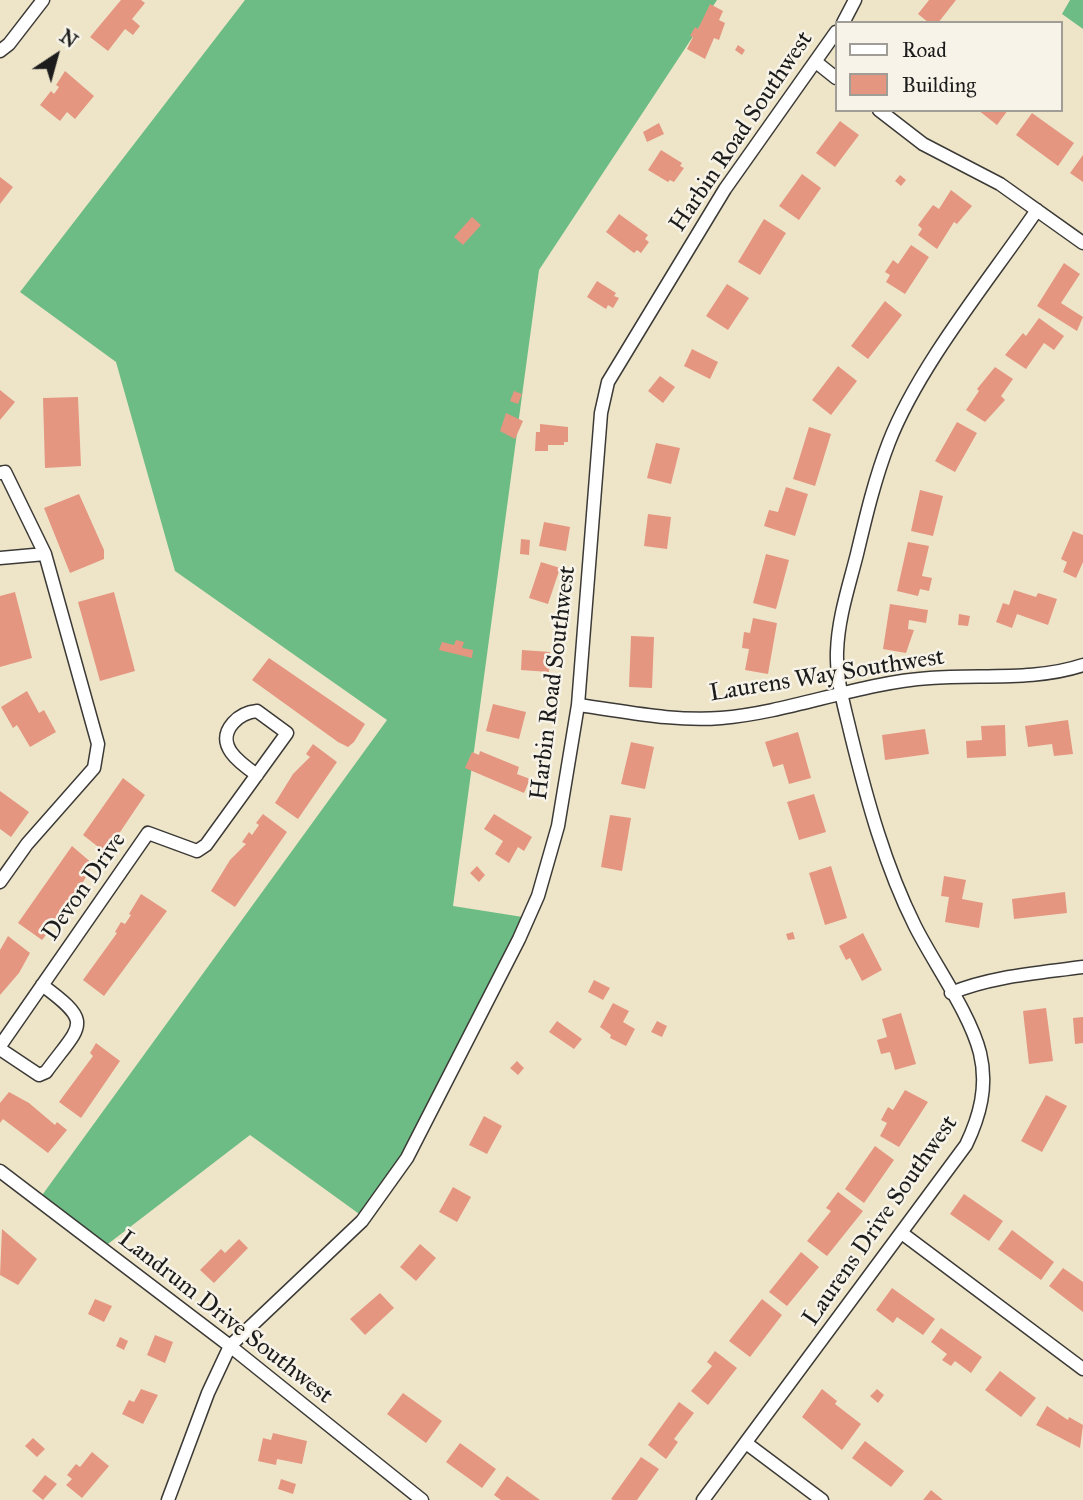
<!DOCTYPE html>
<html>
<head>
<meta charset="utf-8">
<style>
	body { margin:0 }
	#map { position:relative; width:1083px; height:1500px; overflow:hidden; background:#eee5c9; font-family:"IM FELL Great Primer",serif }
	canvas { display:block }
	.legend { position:absolute; left:835px; top:21px; width:228px; height:91px; box-sizing:border-box; background:#f7f3e8; border:2px solid #9f9d96; margin:0; padding:9px 12px; list-style:none; font-size:21px; color:#1c1c1c }
	.legend li { display:flex; align-items:center; gap:14px; height:35px }
	.legend b { width:35px; border:2px solid #9f9d96 }
	.north { position:absolute; left:21px; top:21px; width:70px; height:70px; -webkit-text-stroke:5px #f7f3e8; paint-order:stroke; rotate:36deg; font-size:19px; font-weight:700; line-height:28px; text-align:center; color:#1c1c1c }
	.north::after { content:''; display:block; margin:auto; width:24px; height:32px; background:#1c1c1c; clip-path:polygon(50% 0,100% 100%,50% 72%,0 100%) }
</style>
</head>
<body>
<div id="map">
<canvas width="1083" height="1500"></canvas>
<ul class="legend">
<li><b style="height:9px;background:#fff"></b>Road</li>
<li><b style="height:19px;background:#e49681"></b>Building</li>
</ul>
<div class="north">N</div>
</div>
<script>
const c = document.querySelector('canvas').getContext('2d');
c.lineJoin = 'round';
function paint(path, color) {
  c.fillStyle = color;
  c.fill(path, 'evenodd');
}
function strokePath(path, color, width, dash) {
  c.strokeStyle = color;
  c.lineWidth = width;
  c.lineCap = dash ? 'butt' : 'round';
  c.setLineDash(dash || []);
  c.stroke(path);
}
function write(font, color, halo, rows, align = 'center') {
  c.font = font + ' "IM FELL Great Primer",serif';
  c.lineWidth = 5;
  c.setLineDash([]);
  c.textBaseline = 'middle';
  c.strokeStyle = halo;
  c.fillStyle = color;
  for (const [text, x, y, turn = 0] of rows) {
    c.save();
    c.translate(x, y);
    c.rotate((+turn || 0) * Math.PI / 180);
    c.textAlign = isNaN(turn) ? turn : align;
    if (halo) c.strokeText(text, 0, 0);
    c.fillText(text, 0, 0);
    c.restore();
  }
}
paint(new Path2D(`
	M245,0H717L539,270L453,906L529,918L395,1186L362,1216L250,1135L104,1247L40,1198L387,720L175,571L116,362L20,292Z
	M1070,0H1083V29L1062,14Z`), '#6ebc85');
paint(new Path2D(`
	M121,0H141L145,3L132,19L140,26L133,35L125,29L108,51L90,37Z
	M929,0H956L938,23H929L918,14Z
	M710,4L723,11L719,20L725,23L719,40L714,38L705,59L687,49L693,37L690,36L695,27L698,29Z
	M738,45L745,50L742,55L735,50Z
	M65,71L94,96L75,119L67,112L60,121L40,105L51,91L54,94L59,87L56,85Z
	M978,110H1008L997,125Z
	M1032,113L1074,143L1058,166L1016,135Z
	M840,121L859,135L835,167L816,153Z
	M659,123L664,134L647,142L643,132Z
	M661,150L682,163L680,166L684,168L674,182L670,180L668,182L648,170Z
	M1083,155V182L1070,173Z
	M802,174L821,188L799,220L779,206Z
	M900,175L906,180L901,186L895,181Z
	M0,177L13,187L0,204Z
	M951,190L972,206L957,224L954,222L937,249L918,235L922,229L918,225L933,205L939,209Z
	M619,214L648,235L645,239L649,242L641,253L637,250L634,253L606,232Z
	M472,217L481,225L463,245L454,237Z
	M764,219L786,233L760,275L738,262Z
	M911,245L929,257L905,294L886,282L890,275L885,272L893,260L898,264Z
	M1064,263L1080,274L1061,303L1083,317L1077,331L1037,306Z
	M597,281L616,293L614,296L619,298L613,308L608,305L606,309L587,297Z
	M727,284L749,298L728,330L706,316Z
	M885,301L902,315L868,359L851,346Z
	M1039,318L1064,336L1054,350L1044,343L1026,369L1005,355L1023,333L1026,336Z
	M692,349L718,362L710,379L684,366Z
	M838,366L857,381L831,415L812,400Z
	M995,367L1013,379L1001,396L1005,400L985,422L966,410L979,391L977,389Z
	M660,376L675,387L663,403L648,391Z
	M0,390L15,402L0,420Z
	M514,391L522,394L518,404L510,401Z
	M78,397L81,466L45,468L43,398Z
	M506,413L523,421L515,439L500,431Z
	M957,422L977,433L955,472L935,461Z
	M540,424L568,427V442H564V445H548V451H535L536,432H540Z
	M809,427L831,434L815,486L793,479Z
	M656,443L680,448L671,484L647,478Z
	M786,487L808,494L795,536L764,526L769,510L778,512Z
	M920,490L943,496L933,536L911,531Z
	M79,494L104,550V559L70,573L44,508Z
	M648,514L671,517L667,549L644,546Z
	M544,522L570,527L566,551L539,546Z
	M1073,531L1083,535V562L1076,578L1063,572L1067,562L1061,559Z
	M521,539L530,540L529,555L520,554Z
	M908,542L929,546L922,576L932,578L929,591L920,589L918,596L897,591Z
	M766,554L789,560L776,609L753,603Z
	M541,562L560,568L548,604L529,598Z
	M1014,590L1036,597L1038,593L1057,599L1048,625L1017,614L1012,628L996,622L1003,603L1009,605Z
	M15,592L32,658L0,667V596Z
	M114,592L135,671L100,681L78,602Z
	M890,604L928,610L926,623L909,620L908,629L914,630L906,653L883,649Z
	M959,614L970,616L968,626L958,625Z
	M753,618L777,623L768,674L745,670L749,649L742,648L744,632L750,633Z
	M631,636L654,637L652,688L629,687Z
	M456,640L464,642L462,648L473,650L472,658L439,650L442,642L454,645Z
	M522,650L550,652L549,672L521,670Z
	M269,658L365,724L354,742L348,747L338,742L252,680Z
	M27,691L39,713L44,710L56,732L30,747L17,725L13,728L1,707Z
	M493,704L526,712L519,739L486,731Z
	M1068,720L1073,754L1054,756L1052,744L1028,747L1025,726Z
	M1005,725L1006,756L967,758L966,741L982,740L981,726Z
	M925,729L929,754L885,760L882,735Z
	M798,732L811,778L789,784L783,764L773,767L765,742Z
	M631,742L654,747L645,789L621,784Z
	M313,744L337,762L298,819L275,803L293,774L310,757L306,754Z
	M480,751L519,767L517,774L530,779L524,793L465,768L472,752L479,755Z
	M123,778L145,795L106,853L83,835Z
	M0,791L29,812L11,837L0,829Z
	M814,794L826,832L799,840L787,802Z
	M263,814L287,832L235,907L211,891L230,860L246,844L242,842L249,832L252,835L259,825L256,823Z
	M494,814L532,837L524,851L518,847L509,863L495,854L503,841L484,829Z
	M610,815L631,818L622,871L601,867Z
	M72,846L93,864L82,884L61,908L63,910L47,928L50,930L42,940L18,923Z
	M477,866L485,875L479,882L470,873Z
	M831,866L847,918L825,925L809,873Z
	M944,876L966,880L962,899L983,903L979,928L945,922L949,897L941,896Z
	M1065,892L1067,913L1014,919L1012,899Z
	M141,894L167,911L104,996L83,980L117,933L115,932L121,922L125,924L131,915L129,914Z
	M793,932L795,939L788,940L786,934Z
	M863,933L882,970L862,981L850,958L846,960L839,946Z
	M8,936L30,953L19,973L0,995V950Z
	M594,980L610,988L603,1000L588,992Z
	M613,1003L629,1011L623,1022L635,1029L626,1046L610,1038L611,1035L600,1027Z
	M1046,1008L1053,1061L1029,1064L1023,1011Z
	M901,1013L916,1064L895,1070L890,1052L881,1054L877,1040L887,1037L882,1019Z
	M1083,1017V1043L1075,1044L1073,1018Z
	M557,1021L582,1039L574,1049L549,1032Z
	M657,1021L667,1026L662,1037L651,1032Z
	M96,1043L120,1061L81,1118L59,1102L93,1056L90,1053Z
	M517,1061L524,1068L518,1075L510,1068Z
	M905,1090L928,1102L899,1147L880,1136L887,1123L881,1120L888,1107L893,1110Z
	M9,1092L29,1103L55,1125L57,1122L67,1130L48,1153L3,1119L0,1123V1103Z
	M1046,1095L1067,1106L1042,1152L1021,1141Z
	M484,1116L502,1126L487,1154L469,1145Z
	M875,1146L894,1160L864,1203L845,1189Z
	M453,1187L471,1197L457,1222L439,1212Z
	M838,1192L863,1211L827,1256L807,1241L831,1211L826,1208Z
	M964,1194L1003,1221L989,1241L950,1214Z
	M2,1229L37,1259L18,1285L0,1275Z
	M1012,1230L1054,1262L1041,1280L998,1249Z
	M239,1239L248,1248L214,1283L200,1270L221,1249L225,1253Z
	M420,1244L436,1258L416,1281L400,1267Z
	M801,1252L819,1267L787,1306L769,1292Z
	M1063,1268L1083,1282V1312L1049,1286Z
	M892,1288L935,1319L923,1335L897,1317L893,1323L876,1310Z
	M380,1293L394,1308L365,1335L350,1319Z
	M95,1299L112,1306L104,1322L88,1314Z
	M762,1299L782,1315L750,1357L729,1341Z
	M941,1328L982,1357L971,1373L955,1361L951,1366L942,1360L947,1354L931,1342Z
	M155,1335L173,1342L165,1363L147,1355Z
	M120,1337L128,1341L124,1350L116,1346Z
	M715,1351L737,1368L708,1405L691,1391L712,1366L707,1362Z
	M1000,1371L1036,1398L1021,1417L985,1390Z
	M141,1389L158,1395L143,1424L122,1414L129,1400L134,1402Z
	M822,1389L837,1401L835,1404L861,1424L842,1450L802,1417Z
	M877,1389L884,1395L878,1403L870,1396Z
	M403,1393L442,1421L426,1443L387,1414Z
	M679,1402L694,1413L674,1439L678,1442L666,1459L648,1445Z
	M1047,1406L1068,1420L1069,1417L1083,1425L1080,1448L1036,1425Z
	M273,1433L307,1441L302,1464L277,1459L276,1465L258,1461L263,1438L271,1440Z
	M33,1438L45,1449L37,1457L25,1446Z
	M865,1441L904,1471L891,1487L852,1458Z
	M460,1443L496,1469L482,1488L446,1462Z
	M92,1452L109,1466L82,1498L66,1485L72,1479L67,1475L76,1464L80,1467Z
	M641,1457L659,1469L637,1500H613L611,1499Z
	M45,1475L57,1484L43,1500L32,1491Z
	M507,1476L540,1500H501L494,1495Z
	M281,1479L296,1484L293,1494L278,1489Z
	M931,1490L943,1500H923Z`), '#e49681');
const street = new Path2D(`
	M843,23L855,0
	M0,51L9,44L43,0
	M816,62L836,78
	M879,110L923,144L1000,184L1083,243
	M0,473L5,472L45,554L0,558
	M578,705C624,711 674,722 721,718C791,712 858,683 930,678C979,674 1036,681 1083,665
	M0,882L27,844L94,768L98,744L45,554
	M951,993C992,976 1039,973 1083,967
	M0,1046L148,833L197,851L206,845L287,733L257,711C247,712 240,715 233,723C214,745 240,763 257,775
	M0,1049L39,1075L46,1072C81,1024 95,1024 42,985
	M0,1171L230,1346L422,1500
	M903,1234L1083,1369
	M746,1443L822,1500
	M168,1500L208,1393L230,1346L362,1221L407,1158L519,939L538,896L558,826L578,705L601,413L608,382L725,189L836,32
	M703,1500L966,1145C980,1116 988,1086 980,1053C970,1013 934,964 915,926C885,866 867,800 851,735C845,709 836,680 837,652C838,618 849,586 857,554C866,516 875,478 889,442C919,365 990,279 1037,210`);
strokePath(street, '#3c3a36', 15);
strokePath(street, '#fff', 12);
write('24px', '#1c1c1c', '#f7f3e8', [
	["Harbin Road Southwest",742,132,-56],
	["Laurens Way Southwest",827,676,-9],
	["Harbin Road Southwest",554,683,-83],
	["Devon Drive",85,887,-55],
	["Laurens Drive Southwest",881,1221,-55],
	["Landrum Drive Southwest",225,1318,38]
]);
</script>
</body>
</html>
